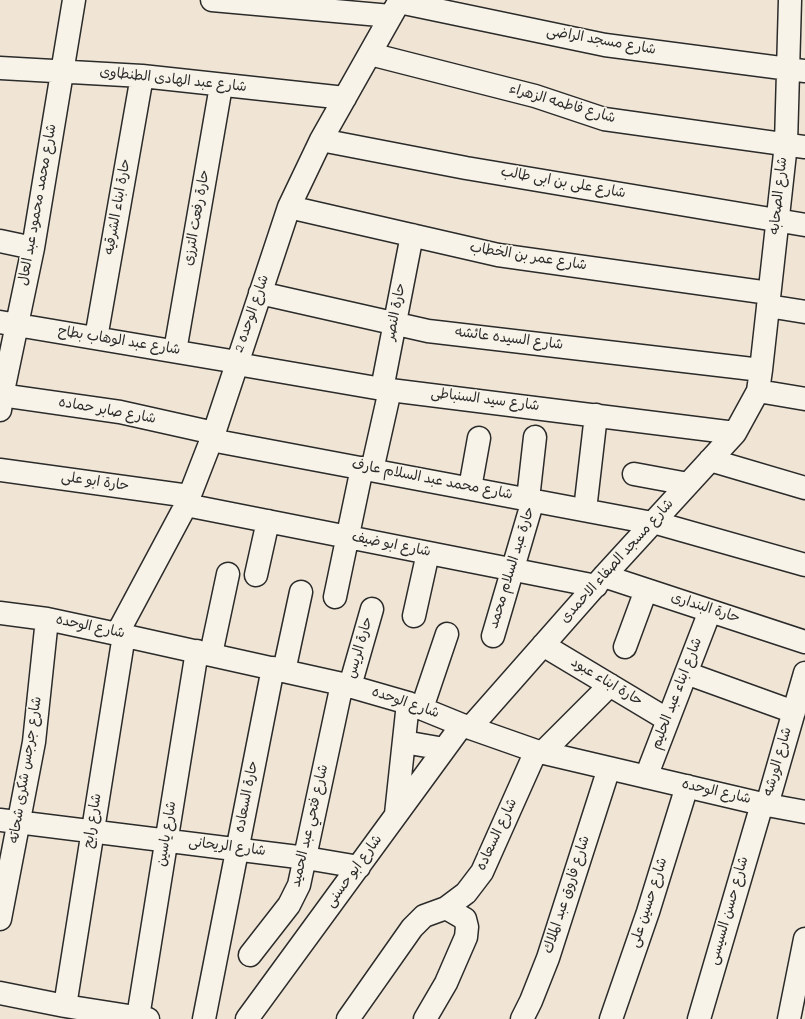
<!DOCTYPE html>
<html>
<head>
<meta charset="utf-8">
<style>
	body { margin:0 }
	canvas { display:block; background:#f0e5d4 }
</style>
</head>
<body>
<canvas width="805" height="1019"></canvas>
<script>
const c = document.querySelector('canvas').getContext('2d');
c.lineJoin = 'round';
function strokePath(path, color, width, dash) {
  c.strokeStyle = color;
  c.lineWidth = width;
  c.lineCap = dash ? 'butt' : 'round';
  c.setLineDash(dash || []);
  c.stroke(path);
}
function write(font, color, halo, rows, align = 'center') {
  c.font = font + ' "Indie Flower","Playpen Sans Arabic",sans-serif';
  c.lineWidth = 3.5;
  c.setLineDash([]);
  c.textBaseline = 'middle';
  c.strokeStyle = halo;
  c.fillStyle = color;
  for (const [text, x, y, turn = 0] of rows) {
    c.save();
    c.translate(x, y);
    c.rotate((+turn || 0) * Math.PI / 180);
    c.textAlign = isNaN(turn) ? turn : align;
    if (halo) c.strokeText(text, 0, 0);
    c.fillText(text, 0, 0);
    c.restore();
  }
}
const minor = new Path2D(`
	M212,0L391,16
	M399,2L605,45L805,71
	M370,54L535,96L604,119L805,147
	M0,68L142,76L345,98
	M321,140L466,168L805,225
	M289,207L498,255L769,293
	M0,241L33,248
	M260,293L428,331L761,370
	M768,306L805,312
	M0,322L237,362
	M96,338L142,76
	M175,351L221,86
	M237,364L382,389L735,433
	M382,389L412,235
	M758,391L805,399
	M0,395L120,412L214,433
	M0,410L2,396L33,248L74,0
	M211,440L652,523
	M710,460L805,488
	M0,470L189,496
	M372,470L390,390
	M634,474L688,484
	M470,488L479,438
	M528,499L535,437
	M186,505L596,586
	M585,510L596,415
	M653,522L805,565
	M256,575L268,521
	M604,576L805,642
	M335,597L362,468
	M0,613L47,619L117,634L342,684L408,703L462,725L536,751L762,804L805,812
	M414,616L428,553
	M117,634L186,505L214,433L289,207L321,140L400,0
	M493,636L533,500
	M543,645L668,720
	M625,647L646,590
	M211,654L228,574
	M284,671L301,592
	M686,673L794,712
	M350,686L372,609
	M422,708L447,634
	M470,728L604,576L735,433L758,391L761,370L786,144L790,0
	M404,742L444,749
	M542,753L610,685
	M646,777L710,611
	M767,805L805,673
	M396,814L408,703
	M0,820L306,858L359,867
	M0,919L34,742L47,619
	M250,955L289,905L299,885L342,684
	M0,993L65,1006L148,1019
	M65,1006L124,635
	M138,1017L197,651
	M204,1019L273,668
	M247,1019L462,725
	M348,1019L412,928L424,916L446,908L466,893L482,872L536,751
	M425,1019L446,983L466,937L467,927L465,919L446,908
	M522,1019L531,1001L548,958L609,768
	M611,1019L648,912L687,786
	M699,1019L762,804
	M789,1019L805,939`);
strokePath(minor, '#2b2b2b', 25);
strokePath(minor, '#f7f3e8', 22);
write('14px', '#2b2b2b', '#f7f3e8', [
	["شارع مسجد الراضى",601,42,10],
	["شارع عبد الهادى الطنطاوى",173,81,6],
	["شارع فاطمه الزهراء",562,105,16],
	["شارع على بن ابى طالب",563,184,10],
	["شارع الصحابه",780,196,-84],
	["شارع محمد محمود عبد العال",39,205,-80],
	["حارة ابناء الشرقيه",119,207,-80],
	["حارة رفعت الترزى",198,218,-80],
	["شارع عمر بن الخطاب",528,258,9],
	["حارة النصر",397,312,-79],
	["شارع الوحده 2",253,314,-71],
	["شارع السيده عائشه",509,340,7],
	["شارع عبد الوهاب بطاح",119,342,9],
	["شارع سيد السنباطى",485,401,7],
	["شارع صابر حماده",107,412,10],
	["شارع محمد عبد السلام عارف",432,481,11],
	["حارة ابو على",95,483,8],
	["شارع ابو ضيف",391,546,11],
	["شارع مسجد الصفاء الاحمدى",618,562,-48],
	["حارة عبد السلام محمد",513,568,-73],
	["حارة البندارى",705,609,18],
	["شارع الوحده",90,628,12],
	["حارة الريس",361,648,-74],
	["حارة ابناء عبود",606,683,31],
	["شارع ابناء عبد الحليم",678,694,-69],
	["شارع الوحده",405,704,19],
	["شارع الورشه",779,762,-74],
	["شارع جرجس شكرى شحاته",27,770,-81],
	["شارع الوحده",716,793,13],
	["حارة السعاده",248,797,-79],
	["شارع رابح",94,821,-81],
	["شارع فتحي عبد الحميد",311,826,-77],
	["شارع ياسين",168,834,-81],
	["شارع السعاده",498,835,-65],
	["شارع الريحانى",227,848,7],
	["شارع ابو حسنى",355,872,-54],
	["شارع فاروق عبد الملاك",568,895,-72],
	["شارع حسين على",650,903,-72],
	["شارع حسن السيسى",730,911,-74]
]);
</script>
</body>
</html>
